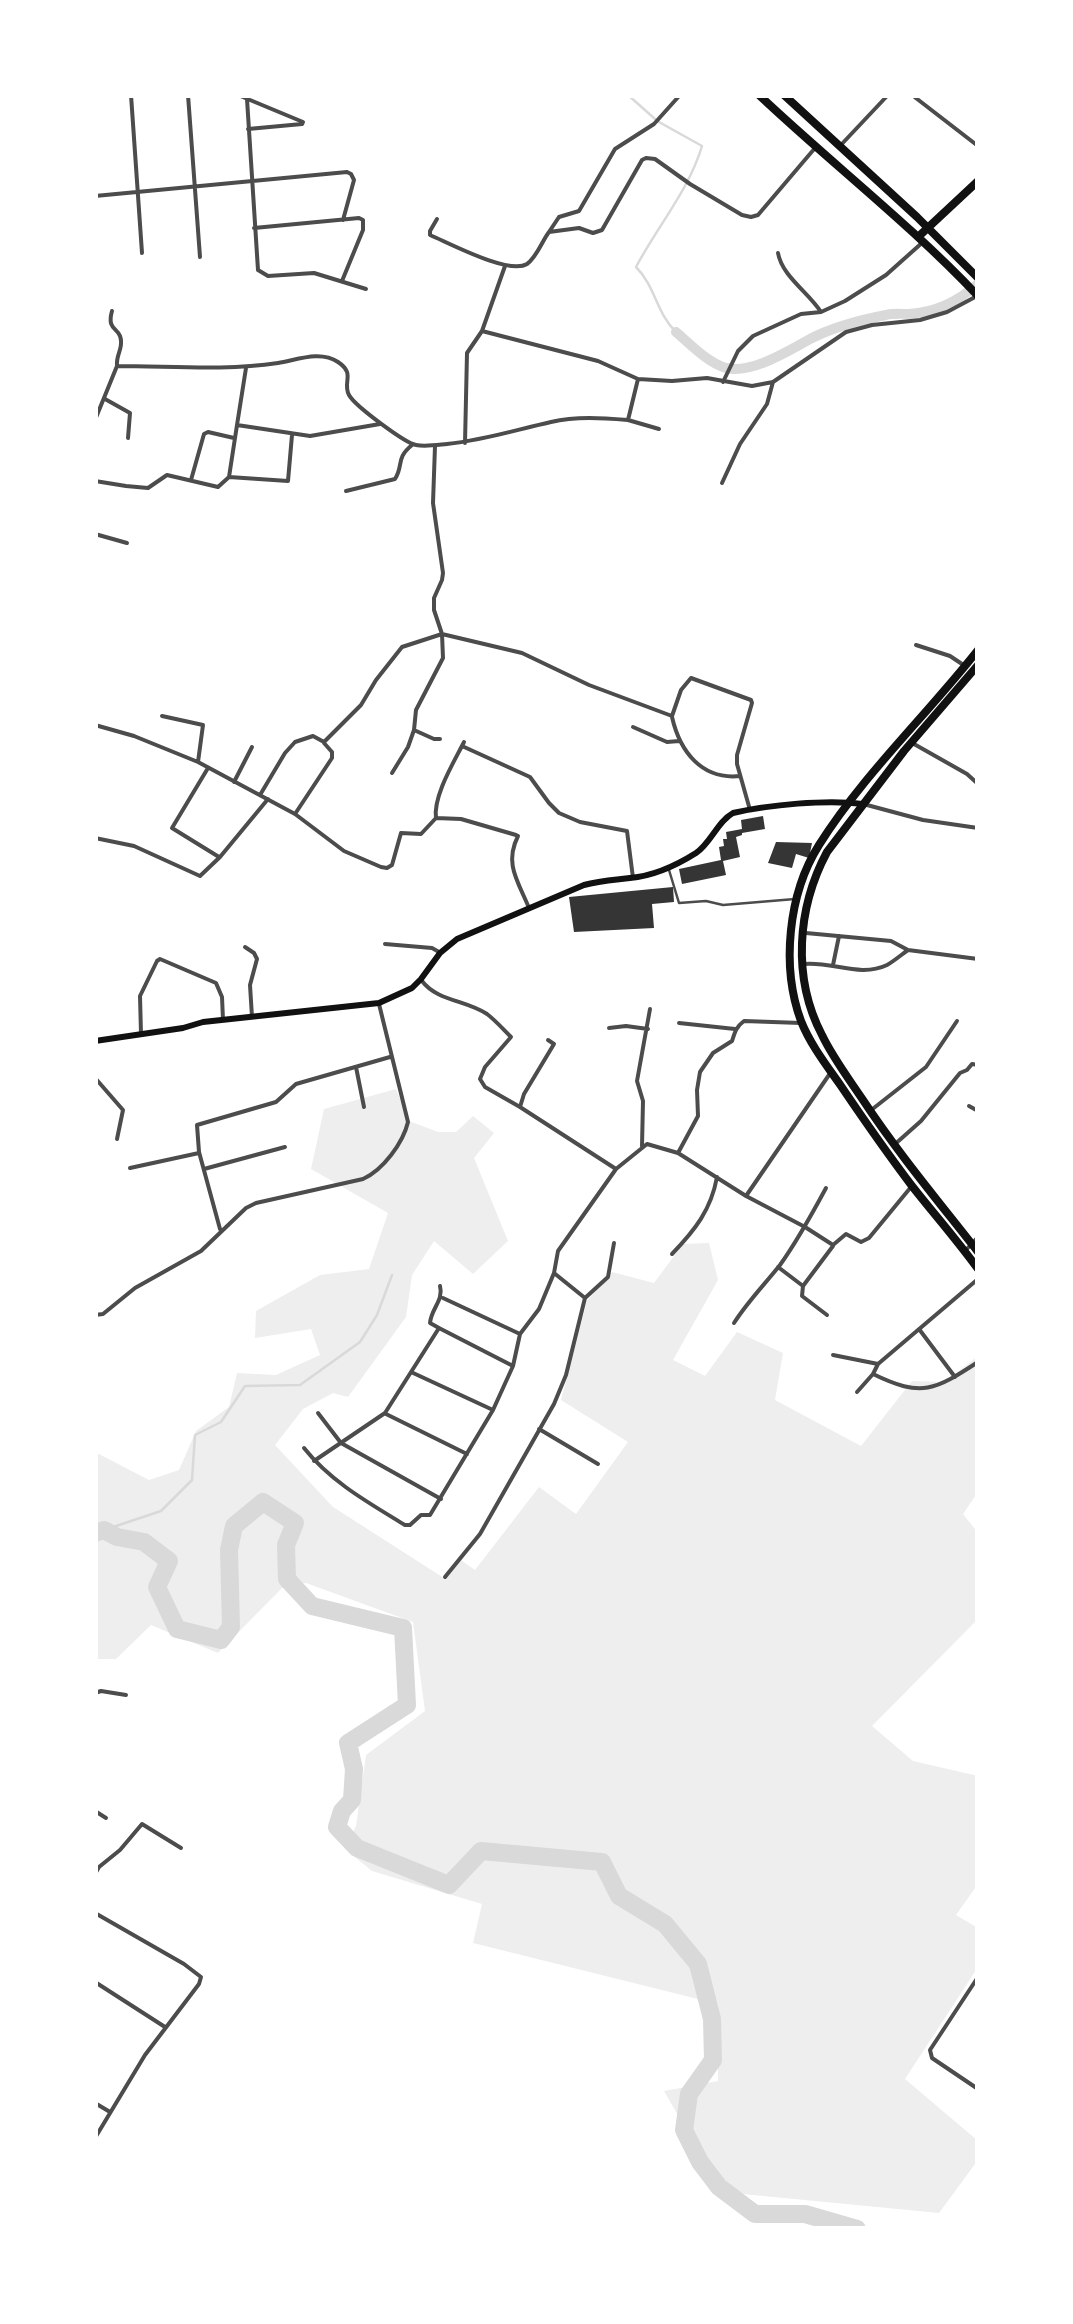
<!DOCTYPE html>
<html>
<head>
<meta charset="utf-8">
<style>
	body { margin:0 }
	#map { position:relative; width:1073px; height:2324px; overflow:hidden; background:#fff; font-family:"Public Sans",sans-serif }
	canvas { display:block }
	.frame { position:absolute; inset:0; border:98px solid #fff; pointer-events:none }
</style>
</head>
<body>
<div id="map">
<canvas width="1073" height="2324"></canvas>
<div class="frame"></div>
</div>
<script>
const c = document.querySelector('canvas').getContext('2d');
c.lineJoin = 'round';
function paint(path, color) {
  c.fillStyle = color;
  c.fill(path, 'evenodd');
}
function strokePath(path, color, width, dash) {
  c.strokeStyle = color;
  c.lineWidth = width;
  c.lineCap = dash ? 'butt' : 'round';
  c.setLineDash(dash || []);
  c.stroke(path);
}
paint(new Path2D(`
	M396,1089L409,1121L438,1132H456L473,1116L494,1133L474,1158L508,1241L473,1274L434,1241L412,1275L406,1317L348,1397L333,1393L303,1409L275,1445L333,1507L444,1578L458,1558L475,1570L539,1487L576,1514L628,1442L561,1400L587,1301L612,1272L654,1283L683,1244L709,1243L718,1280L673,1360L705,1376L737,1332L783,1353L775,1400L861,1446L912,1381L945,1382L978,1356V1492L963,1514L978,1533V1619L872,1726L913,1761L978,1776V1884L956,1915L978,1928V1967L905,2079L978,2141V2160L939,2213L722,2192L664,2091L718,2081V2004L473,1943L482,1904L372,1871L345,1849L356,1826L366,1755L425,1711L413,1622L306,1583L282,1588L218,1653L151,1625L116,1659H95V1452L149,1480L179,1470L196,1431L229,1407L237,1373L276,1375L320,1355L311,1329L255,1338L256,1311L320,1275L369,1269L388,1213L311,1169L324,1109Z`), '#eee');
strokePath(new Path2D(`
	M628,95L655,119
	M659,122L702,146C689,190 657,227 636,267C656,287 656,313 676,332
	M104,1530L161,1511L192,1480L195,1435L221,1422L245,1386L300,1385L360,1342L377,1315L392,1275`), '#d9d9d9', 2.5);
strokePath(new Path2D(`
	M676,332C690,344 708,363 726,368C753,374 789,350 812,338C836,326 860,320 886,315C893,313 901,314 909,314C936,312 957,302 978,284`), '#d9d9d9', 10);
strokePath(new Path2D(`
	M95,1533L104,1530L117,1537L144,1542L169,1561L157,1587L177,1629L221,1640L231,1627L229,1550L234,1526L263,1502L295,1523L286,1545L287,1579L312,1606L403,1628L407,1705L348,1743L354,1769L352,1800L342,1811L337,1827L357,1848L449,1885L481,1851L602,1862L619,1896L665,1924L698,1964L712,2019L713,2060L689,2094L684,2130L700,2162L719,2187L755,2214H805L857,2229`), '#d9d9d9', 18);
paint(new Path2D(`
	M763,816L765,829L742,833V835L736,837L740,857L723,861L726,875L682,884L679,869L721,860L719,847L724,846L723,839H727L726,832L742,829L741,820Z
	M776,842L812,843L809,858L796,854L792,868L768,863Z
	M673,887L674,902L652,904L654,928L574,932L569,897Z`), '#353535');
strokePath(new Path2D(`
	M669,870L679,903L706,901L723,905L795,899`), '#4c4c4c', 2.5);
strokePath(new Path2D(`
	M131,95L142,253
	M188,95L200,257
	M238,95L303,122L302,124
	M912,95L978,146
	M247,99L258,270L268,276L314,273L366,289
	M248,129L302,124
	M839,147L888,95
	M95,196L347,172L351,174L354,180L343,220
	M437,219L430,231V235C449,243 509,275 527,264C537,257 542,241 549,232L579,228L593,233L602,230L642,160L646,158L655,159L690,184L742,215L751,217L758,215L815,148
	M254,228L359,218L363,220V230L342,281
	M549,232L559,217L579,211L615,149L654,124L680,95
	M778,253C782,276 808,292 821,312
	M112,311C106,332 121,327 121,341C122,350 116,355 117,366
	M482,331L598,361L638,379
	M246,368L237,425L310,436L380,424
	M723,382L738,351L753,336L801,314L821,312L845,301L886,275L923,242
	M105,399L130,413L128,438
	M95,420L117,366C171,366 224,371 278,363C297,360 320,350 338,362C356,374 342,382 349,395C355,406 405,443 416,445C425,447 437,445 447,444C485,440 515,430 551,422C576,416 603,418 628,420L638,379L672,381L707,378L752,386L773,382L846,332L872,325L920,320L947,312L977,296
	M628,420L659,429
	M465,443L467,353L482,331L505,266
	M229,477L237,425
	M191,480L204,434L208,432L234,438
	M95,481L126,486L148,488L167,475L218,487L229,477L288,481L292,435
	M722,483L740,444L767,404L773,382
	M346,491L395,479C404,465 395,459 412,445
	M95,534L127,543
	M916,645L950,656L965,666
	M162,716L203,725L198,762
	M672,717C680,752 702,780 740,776
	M95,725L134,736L198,762L295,814L344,851L381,867L387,868L392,865L401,833L421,834L436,818L461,819L516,835L518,836C504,864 518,881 529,908
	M633,727L667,742L679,741
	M414,730L434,739H440
	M914,744L967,774L978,784
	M462,746L530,777L549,803L559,813L580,822L627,831L633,878
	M208,768L172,828L219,857
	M392,773L408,747L414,730L416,710L443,658L442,634L434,610V598L442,580L443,573L433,503L435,446
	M234,782L252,747
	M260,795L285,753L295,742L313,736L324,742L361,705L376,680L402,647L442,634L522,653L589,685L672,716L681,690L691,678L751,700L752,703L737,755V764L750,810
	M867,805L923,820L978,828
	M295,814L332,758V752L324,743
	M436,818C433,796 454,762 464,742
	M95,838L134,846L200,876L220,857L268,799
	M806,933L891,941L908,950L978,959
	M385,944L432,948L439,952
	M245,947L254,953L257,959L250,985L252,1017
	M804,964C832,961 860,978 887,965C894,961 901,955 908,950
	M833,965L839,936
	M422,981C437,1001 466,1000 487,1014C495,1020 503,1029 511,1037L485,1067L480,1079L485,1087L520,1107
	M679,1023L735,1029
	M609,1028L626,1026L648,1029
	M141,1034L140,996L157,961L160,959L216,983L222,997L223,1020
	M548,1040L554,1044L524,1094L520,1107L616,1169
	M356,1067L364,1107
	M95,1073L96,1079L123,1110L117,1139
	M969,1106L978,1111
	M870,1111L926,1067L957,1021
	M894,1145L921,1121L960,1073L967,1070L972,1064L978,1065
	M642,1146L643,1101L637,1081L650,1009
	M678,1153L746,1196L805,1227L833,1245L846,1234L861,1242L869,1238L911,1187
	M130,1168L199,1153
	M204,1169L285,1147
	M746,1196L831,1072
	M220,1229L199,1152L197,1125L276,1102L296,1084L390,1057
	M965,1251L978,1237
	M672,1254C695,1230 711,1210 717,1177
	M778,1267L803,1286L802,1296L827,1315
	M554,1273L585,1298
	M803,1286L833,1246
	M443,1298L520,1334
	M95,1315L103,1314L135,1288L201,1251L246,1208L256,1203L363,1179C383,1170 403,1143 408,1122L379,1004
	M734,1323C748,1301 765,1284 780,1265C798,1240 812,1214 826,1188
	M439,1328L513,1366
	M919,1329L955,1377
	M833,1355L878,1364L978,1279
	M411,1372L493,1410
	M873,1374C922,1398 935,1390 978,1362
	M857,1392L873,1374L878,1364
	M318,1413L341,1443L441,1499
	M386,1414L467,1454
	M539,1429L598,1464
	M304,1448C331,1482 369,1503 405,1525H410L421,1515H430L493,1410L513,1366L520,1334L539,1309L554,1273L558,1251L616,1169L647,1144L678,1153L698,1116L697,1090L700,1072L713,1053L732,1041C735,1032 736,1027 744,1021L801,1023
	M314,1461L385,1413L439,1328L430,1323C431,1309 444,1300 440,1286
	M445,1577L480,1534L554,1404L566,1375L585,1298L608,1277L614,1243
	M95,1693L101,1691L126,1695
	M95,1811L106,1818
	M95,1874L99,1867L120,1850L142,1824L181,1848
	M95,1913L184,1964L201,1977L199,1984L145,2055L95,2138
	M978,1977L930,2050L932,2058L978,2089
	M95,1982L165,2027
	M95,2103L110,2112`), '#4c4c4c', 4);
strokePath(new Path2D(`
	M95,1041L183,1028L203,1022L379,1003L412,988L421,979L440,953L457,939L584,885C599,881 614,880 630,878C653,876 677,865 696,853C711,843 717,822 733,813C768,805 827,799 862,804`), '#111', 6);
strokePath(new Path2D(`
	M759,95C831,163 910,224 978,296
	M784,95L917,217L978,278
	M918,237L978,181
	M978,650C926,716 864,774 819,845C788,894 781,967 801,1021C810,1044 827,1066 841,1086C864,1120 887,1153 912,1186C934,1214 957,1240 978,1269
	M978,665L904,751L827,852C797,908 792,978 822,1035C833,1058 849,1079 863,1100C898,1153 939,1202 978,1252`), '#111', 8);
</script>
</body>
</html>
